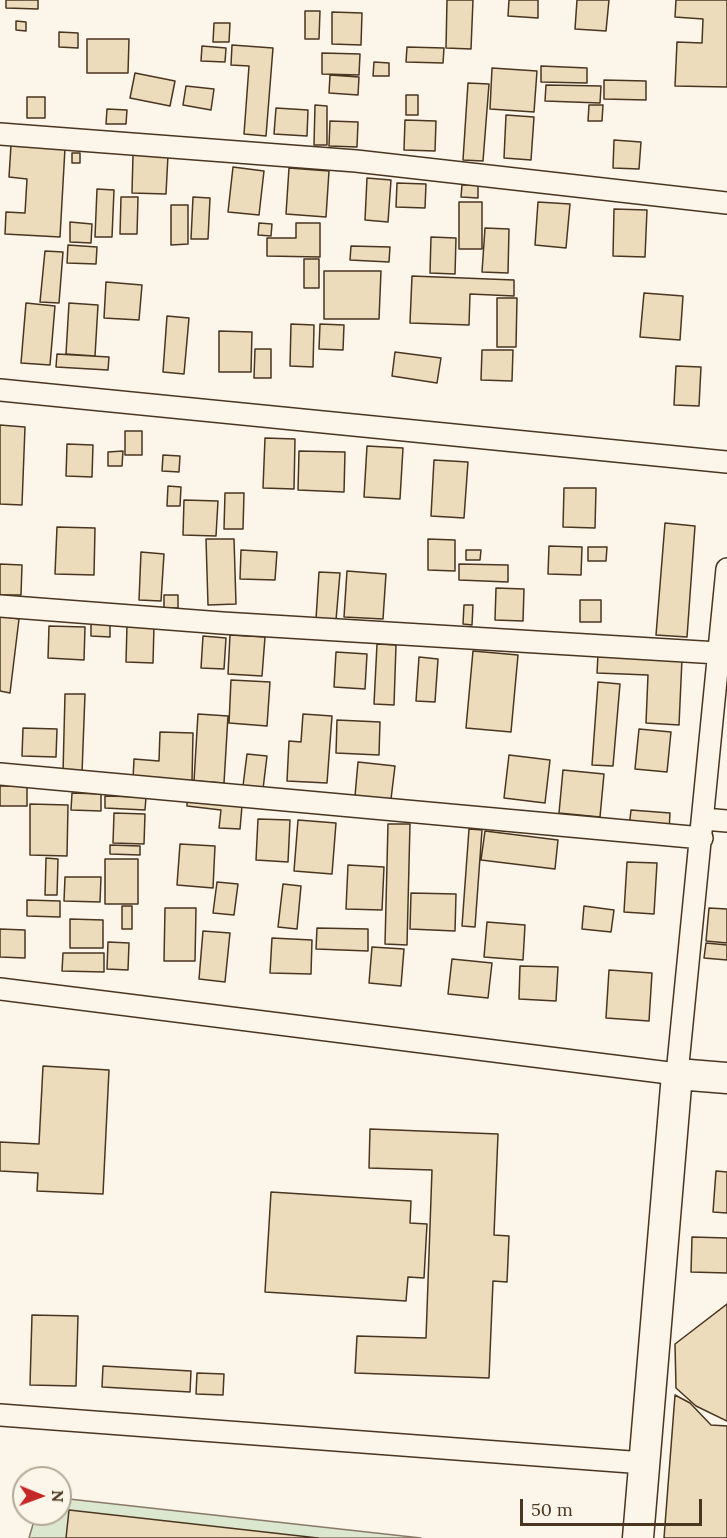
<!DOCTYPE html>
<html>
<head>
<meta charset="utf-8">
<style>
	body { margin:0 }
	#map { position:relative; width:727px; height:1538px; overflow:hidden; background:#fbf6e9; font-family:Lora,serif }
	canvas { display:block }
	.north { position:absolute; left:12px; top:1466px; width:60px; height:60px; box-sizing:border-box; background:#fbf6e9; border:2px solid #b4a999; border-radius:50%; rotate:91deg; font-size:16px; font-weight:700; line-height:24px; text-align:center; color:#4a3520 }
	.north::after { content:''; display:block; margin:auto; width:21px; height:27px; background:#c62828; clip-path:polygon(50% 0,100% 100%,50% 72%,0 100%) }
	.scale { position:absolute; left:520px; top:1499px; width:182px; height:27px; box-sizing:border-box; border:3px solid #4a3520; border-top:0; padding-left:8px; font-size:18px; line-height:21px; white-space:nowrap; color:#4a3520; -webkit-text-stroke:4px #fbf6e9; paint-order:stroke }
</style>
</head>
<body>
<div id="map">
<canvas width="727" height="1538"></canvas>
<div class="north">N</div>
<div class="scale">50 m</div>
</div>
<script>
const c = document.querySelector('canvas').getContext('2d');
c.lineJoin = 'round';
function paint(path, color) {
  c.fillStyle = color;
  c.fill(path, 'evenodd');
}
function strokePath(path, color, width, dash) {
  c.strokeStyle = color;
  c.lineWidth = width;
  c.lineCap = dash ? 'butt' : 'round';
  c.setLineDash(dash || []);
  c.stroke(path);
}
const green = new Path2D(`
	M60,1498L421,1538H29L36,1514H60Z`);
paint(green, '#dce7d0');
strokePath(green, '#887966', 1.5);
const building = new Path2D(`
	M6,0H38V9L6,8Z
	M447,0H473L471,49L446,48Z
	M509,0H538V18L508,16Z
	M577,0H609L606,31L575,29Z
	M676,0H727V87L675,86L677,42L702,43L703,19L675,17Z
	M305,11H320L319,39H305Z
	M332,12L362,13L361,45L332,44Z
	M16,21L26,22V31L16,30Z
	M214,23H230L229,42H213Z
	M59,32L78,33V48L59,47Z
	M87,39H129L128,73H87Z
	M232,45L273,48L266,136L244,134L249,66L231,65Z
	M202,46L226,48L225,62L201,61Z
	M407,47L444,48L443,63L406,62Z
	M322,53L360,54L359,75L322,74Z
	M374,62L389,63V76H373Z
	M541,66L587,68V83L541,82Z
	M492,68L537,71L534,112L490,109Z
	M135,73L175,81L170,106L130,98Z
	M330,75L359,77L358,95L329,93Z
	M604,80L646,81V100L604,99Z
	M468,83L489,84L483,161L463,160Z
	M546,85L601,86L600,103L545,101Z
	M186,86L214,89L211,110L183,105Z
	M406,95H418V115H406Z
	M27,97H45V118H27Z
	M315,105L327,106V145H314Z
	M589,105H603L602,121H588Z
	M276,108L308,110L307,136L274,134Z
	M107,109L127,110L126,124H106Z
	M506,115L534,117L531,160L504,158Z
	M405,120L436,121L435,151L404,150Z
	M330,121L358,122L357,147L329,146Z
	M614,140L641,142L639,169L613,168Z
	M11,145L65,148L60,237L5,234L6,212L25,213L27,179L9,177Z
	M72,153H80V163H72Z
	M133,154L168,155L166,194L132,193Z
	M233,167L264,171L259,215L228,212Z
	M289,168L329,171L326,217L286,214Z
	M367,178L391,180L388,222L365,220Z
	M397,183L426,184L425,208L396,207Z
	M462,185H478V198L461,197Z
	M97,189L114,190L112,237H95Z
	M121,197H138L137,234H120Z
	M193,197L210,198L208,239H191Z
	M459,202H482V249H459Z
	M538,202L570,204L566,248L535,245Z
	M171,205H188V244L171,245Z
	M614,209L647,210L645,257L613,256Z
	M70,222L92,224L91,243L70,242Z
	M259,223L272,224L271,236L258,235Z
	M296,223H320V257L267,256V238H296Z
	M485,228L509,229L508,273L482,272Z
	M431,237L456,238L455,274L430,273Z
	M68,245L97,247L96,264L67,263Z
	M351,246L390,247L389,262L350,260Z
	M45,251L63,252L59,303L40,302Z
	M304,259H319V288H304Z
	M324,271H381L379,319H324Z
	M412,276L514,280V296L470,294L469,325L410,323Z
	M106,282L142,285L139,320L104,318Z
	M644,293L683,296L680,340L640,337Z
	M497,298H517L516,347H497Z
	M26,303L55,306L50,365L21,363Z
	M69,303L98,305L95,356L66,354Z
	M167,316L189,318L184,374L163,372Z
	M291,324L314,325L313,367L290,366Z
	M320,324L344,325L343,350L319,349Z
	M219,331L252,332L251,372H219Z
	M255,349H271V378H254Z
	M482,350H513L512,381L481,380Z
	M395,352L441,358L437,383L392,376Z
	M57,354L109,357L108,370L56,367Z
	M676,366L701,367L699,406L674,405Z
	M0,425L25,427L22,505L0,504Z
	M125,431H142V455H125Z
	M265,438L295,439L294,489L263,488Z
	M67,444L93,445L92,477L66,476Z
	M367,446L403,448L400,499L364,497Z
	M123,451L122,466H108V452Z
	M299,451L345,452L344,492L298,490Z
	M163,455L180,456L179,472L162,471Z
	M434,460L468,462L464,518L431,516Z
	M168,486L181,487L180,506H167Z
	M564,488H596L595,528L563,527Z
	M225,493H244L243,529H224Z
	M184,500L218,501L216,536L183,535Z
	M665,523L695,526L687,637L656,635Z
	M57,527L95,528L94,575L55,574Z
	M206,539H234L236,604L208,605Z
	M428,539L455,540V571L428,570Z
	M549,546L582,547L581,575L548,574Z
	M588,547H607L606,561H588Z
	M241,550L277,552L275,580L240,579Z
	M466,550H481L480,560H466Z
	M141,552L164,554L161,601L139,600Z
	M0,564L22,565L21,595H0Z
	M459,564L508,565V582L459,580Z
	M347,571L386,574L383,619L344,617Z
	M319,572L340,573L336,620L316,619Z
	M496,588L524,589L523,621L495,620Z
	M164,595H178V608H164Z
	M580,600H601V622H580Z
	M464,605H473L472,625L463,624Z
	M0,616L19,619L10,693L0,691Z
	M91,622L110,623V637L91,636Z
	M127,625L154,626L153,663L126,662Z
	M49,626L85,627L84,660L48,658Z
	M230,635L265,637L262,676L228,674Z
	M203,636L226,638L224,669L201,668Z
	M377,644L396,645L394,705L374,704Z
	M473,651L518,655L511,732L466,728Z
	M336,652L367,654L365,689L334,687Z
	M598,655L682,659L679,725L646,723L648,675L597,673Z
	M419,657L438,659L435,702L416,701Z
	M231,680L270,682L267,726L229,723Z
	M598,682L620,684L613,766L592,765Z
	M65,694H85L82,773H63Z
	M198,714L228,716L224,783L194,781Z
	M303,714L332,716L327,783L287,781L289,741L301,742Z
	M337,720L380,722L379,755L336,753Z
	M23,728L57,729L56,757L22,756Z
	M639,729L671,732L667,772L635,769Z
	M160,732L193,733L192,781L133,779L134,759L159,761Z
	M247,754L267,756L263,789L243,786Z
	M509,755L550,760L545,803L504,798Z
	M358,762L395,766L391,799L355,796Z
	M563,770L604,774L600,817L559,813Z
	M0,786H27V806H0Z
	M72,793L101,794V811L71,810Z
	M105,796L146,797L145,810L105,808Z
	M187,801L242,806L240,829L219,828L221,810L187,806Z
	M30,804L68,805L67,856L30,855Z
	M631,810L670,813L669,832L629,828Z
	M114,813L145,814L144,844L113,843Z
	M258,819L290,820L288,862L256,860Z
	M298,820L336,823L332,874L294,871Z
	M388,824H410L407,945L385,944Z
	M469,829L482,830L475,927L462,926Z
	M485,831L558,840L555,869L481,860Z
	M180,844L215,846L213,888L177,885Z
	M110,845L140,846V855L110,854Z
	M46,858L58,859L57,895H45Z
	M105,859H138V904H105Z
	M627,862L657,863L654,914L624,912Z
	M348,865L384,867L382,910L346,909Z
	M65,877H101L100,902L64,901Z
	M217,882L238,884L234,915L213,913Z
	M283,884L301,886L297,929L278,927Z
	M411,893L456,894L455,931L410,929Z
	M27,900L60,901V917L27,916Z
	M122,906H132V929H122Z
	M584,906L614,910L611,932L582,929Z
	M165,908H196L195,961H164Z
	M709,908L727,909V943L706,941Z
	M70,919L103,920V948H70Z
	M487,922L525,925L523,960L484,957Z
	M317,928L368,929V951L316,949Z
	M0,929L25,930V958L0,957Z
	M203,931L230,933L225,982L199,979Z
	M272,938L312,940L311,974L270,973Z
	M108,942L129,943L128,970L107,969Z
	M706,943L727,945V960L704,958Z
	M372,947L404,949L401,986L369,983Z
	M63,953H104V972L62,971Z
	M452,959L492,963L488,998L448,994Z
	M520,966L558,967L556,1001L519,999Z
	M609,970L652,973L649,1021L606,1018Z
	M43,1066L109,1070L103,1194L37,1191L38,1173L0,1171V1142L39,1144Z
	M370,1129L498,1134L494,1235L509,1236L507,1282L493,1281L489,1378L355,1373L357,1336L426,1338L432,1170L369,1168Z
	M716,1171L727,1172V1213L713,1212Z
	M271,1192L411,1201L410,1223L427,1224L424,1278L408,1277L406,1301L265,1292Z
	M692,1237L727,1238V1273L691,1272Z
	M727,1304V1421L696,1406L676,1388L675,1344Z
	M32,1315L78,1316L76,1386L30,1385Z
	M103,1366L191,1371L190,1392L102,1387Z
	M197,1373L224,1374L223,1395L196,1394Z
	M675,1395L690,1403L711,1425L727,1426V1538H664Z
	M69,1510L318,1538H66Z`);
paint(building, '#ecdcbc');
strokePath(building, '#4a3520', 1.5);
const street = new Path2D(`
	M0,134L356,161L727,203
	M0,390L727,462
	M0,606L222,623L718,653
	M0,774L702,838
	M704,819L727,821
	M0,989L677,1074L727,569
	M0,1415L644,1463`);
const secondary = new Path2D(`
	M638,1538L677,1074L727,1078`);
strokePath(street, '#4a3520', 24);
strokePath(secondary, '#4a3520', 33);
strokePath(street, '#fbf6e9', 21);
strokePath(secondary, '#fbf6e9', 30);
</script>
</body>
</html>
